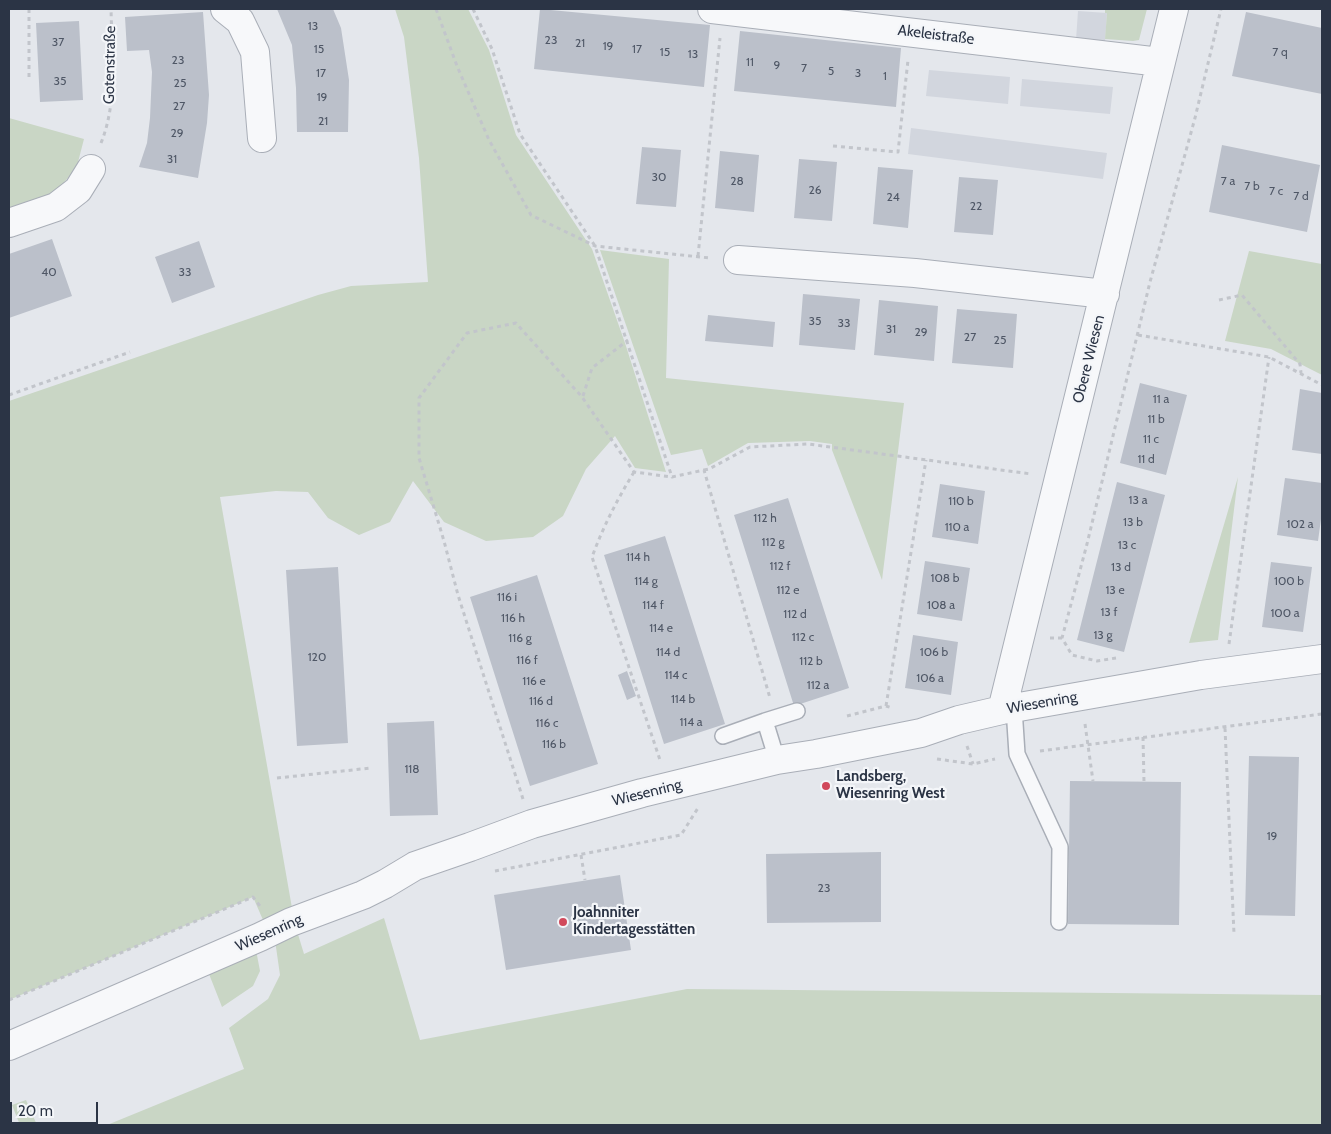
<!DOCTYPE html>
<html>
<head>
<meta charset="utf-8">
<style>
	body { margin:0 }
	#map { position:relative; width:1331px; height:1134px; overflow:hidden; background:#e4e7ec; font-family:Cabin,sans-serif }
	canvas { display:block }
	.frame { position:absolute; inset:0; border:10px solid #2b3445; pointer-events:none }
	.scale { position:absolute; left:10px; top:1102px; width:88px; height:22px; box-sizing:border-box; border:2px solid #2b3445; border-top:0; padding-left:6px; font-size:15px; line-height:18px; white-space:nowrap; color:#2b3445; -webkit-text-stroke:4px #f4f6f9; paint-order:stroke }
</style>
</head>
<body>
<div id="map">
<canvas width="1331" height="1134"></canvas>
<div class="frame"></div>
<div class="scale">20 m</div>
</div>
<script>
const c = document.querySelector('canvas').getContext('2d');
c.lineJoin = 'round';
function paint(path, color) {
  c.fillStyle = color;
  c.fill(path, 'evenodd');
}
function strokePath(path, color, width, dash) {
  c.strokeStyle = color;
  c.lineWidth = width;
  c.lineCap = dash ? 'butt' : 'round';
  c.setLineDash(dash || []);
  c.stroke(path);
}
function write(font, color, halo, rows, align = 'center') {
  c.font = font + ' Cabin,sans-serif';
  c.lineWidth = 4.5;
  c.setLineDash([]);
  c.textBaseline = 'middle';
  c.strokeStyle = halo;
  c.fillStyle = color;
  for (const [text, x, y, turn = 0] of rows) {
    c.save();
    c.translate(x, y);
    c.rotate((+turn || 0) * Math.PI / 180);
    c.textAlign = isNaN(turn) ? turn : align;
    if (halo) c.strokeText(text, 0, 0);
    c.fillText(text, 0, 0);
    c.restore();
  }
}
paint(new Path2D(`
	M1078,11L1107,13L1105,43L1076,40Z
	M929,70L1010,77L1008,104L926,96Z
	M1022,79L1113,87L1110,114L1020,106Z
	M911,128L1107,153L1103,179L908,154Z`), '#d2d6de');
paint(new Path2D(`
	M395,9H468L489,50L516,135L592,249L625,343L666,472L635,468L615,436L586,469L563,516L533,537L486,541L444,522L413,481L390,522L359,535L328,518L308,492L276,491L220,497L292,908L263,920L253,897L9,1000V401L318,295L351,286L428,282L419,158L404,37Z
	M1105,9H1147L1139,40L1133,41L1105,39L1107,13H1105Z
	M9,118L84,139L77,166L49,202L13,213L9,207Z
	M600,250L669,259L666,378L904,403L882,580L832,450V444L810,441L748,443L708,466L702,449L671,455Z
	M1249,251L1322,264V375L1271,349L1225,341Z
	M1238,477L1218,640L1189,643Z
	M384,918L420,1040L687,989L1322,995V1125H107L244,1069L229,1028L268,999L280,975L275,940L297,931L304,954Z
	M256,950L260,971L253,986L222,1007L209,974Z
	M26,1100L37,1125H20L12,1105Z`), '#c9d6c5');
paint(new Path2D(`
	M277,9H333L341,28L349,80L348,132H297L296,88L292,45Z
	M540,9L710,25L704,87L534,69Z
	M203,12L209,95L207,123L198,178L139,167L147,143L150,118L152,72L149,50L127,51L125,17Z
	M1246,12L1322,28V94L1232,76Z
	M79,21L83,100L40,102L36,23Z
	M740,31L901,48L896,107L734,91Z
	M1222,145L1320,165L1307,232L1209,212Z
	M642,147L681,150L676,207L636,204Z
	M720,151L759,155L754,212L715,208Z
	M799,159L837,162L832,221L794,218Z
	M878,167L913,170L908,228L873,224Z
	M959,177L998,180L993,235L954,232Z
	M52,239L72,296L9,318V254Z
	M199,241L215,287L172,303L155,257Z
	M803,294L860,299L855,350L799,345Z
	M879,300L938,306L934,361L874,355Z
	M957,309L1017,314L1013,368L952,363Z
	M708,315L775,322L773,347L705,341Z
	M1140,383L1187,395L1166,475L1120,463Z
	M1300,389L1322,393V454L1292,450Z
	M1285,478L1322,483V512L1318,541L1277,535Z
	M1117,482L1165,495L1124,652L1077,640Z
	M940,484L985,491L978,544L932,537Z
	M788,498L849,688L794,706L734,515Z
	M665,536L725,724L664,744L604,555Z
	M925,561L970,568L962,621L917,614Z
	M1271,562L1312,567L1303,632L1262,627Z
	M338,567L348,743L297,746L286,570Z
	M537,575L598,764L530,786L470,597Z
	M913,635L958,642L951,695L905,688Z
	M627,671L636,696L627,700L618,675Z
	M434,721L438,815L390,816L387,723Z
	M1249,756L1299,757L1295,916L1245,915Z
	M1070,781L1181,782L1179,925L1068,924Z
	M881,852V922L767,923L766,854Z
	M620,875L631,950L506,970L494,895Z`), '#bbc0ca');
const lane = new Path2D(`
	M1014,708L1017,754L1060,847L1059,922
	M765,721L797,711
	M723,736L765,721L777,760`);
const street = new Path2D(`
	M225,9L240,21L255,52L262,138
	M712,9L1160,62
	M9,223L56,207L78,190L91,169
	M738,260L915,273L1105,294
	M1002,710L1174,9
	M9,1046L260,937L291,922L363,895L385,884L415,866L470,847L532,824L642,793L777,760L816,754L921,733L959,720L1002,710L1201,675L1322,659`);
strokePath(lane, '#a9aeb7', 18);
strokePath(street, '#a9aeb7', 30);
strokePath(new Path2D(`
	M29,9V78
	M436,9L457,66L489,140L531,215L595,246L710,258
	M473,9L492,49L520,134L595,246L672,477L704,470L770,698
	M101,143C118,101 112,53 111,9
	M833,146L898,152L908,60
	M698,256L720,38
	M1219,300L1242,295L1300,364L1301,373
	M1138,335L1269,357L1322,385
	M9,395L130,352
	M583,396L592,368L628,340
	M704,470L709,469L750,447L808,444L1031,474
	M634,472C617,500 603,527 592,557L660,760
	M1050,638H1062
	M1229,644L1269,357
	M1116,658L1097,661L1072,655L1062,638L1087,544L1150,282L1195,118L1221,9
	M886,706L926,460
	M847,716L886,706L892,708
	M1085,724L1093,781
	M1225,728L1234,934
	M1143,737L1144,782
	M967,746L973,764
	M1040,751L1322,714
	M937,759L973,764L995,759
	M277,778L371,768
	M523,799L458,595L444,541L419,458V398L467,333L516,323L582,397L634,472L672,477
	M581,855L585,880
	M495,871L681,835L698,808
	M9,1000L253,897L260,906`), '#c2c5cb', 3, [4, 4]);
strokePath(lane, '#f7f8fa', 15);
strokePath(street, '#f7f8fa', 28);
for (const [x, y, r, color] of [
	[826,786,5,"#d1495b"],
	[563,922,5,"#d1495b"]
]) {
  const dot = new Path2D();
  dot.arc(x, y, r, 0, 2 * Math.PI);
  c.fillStyle = color;
  c.fill(dot);
  strokePath(dot, '#f4f6f9', 2);
}
write('12px', '#4f5766', null, [
	["13",313,26],
	["23",551,40],
	["37",58,42],
	["21",580,43],
	["19",608,46],
	["15",319,49],
	["17",637,49],
	["15",665,52],
	["7 q",1280,52],
	["13",693,54],
	["23",178,60],
	["11",750,62],
	["9",777,65],
	["7",804,68],
	["5",831,71],
	["17",321,73],
	["3",858,73],
	["1",885,76],
	["35",60,81],
	["25",180,83],
	["19",322,97],
	["27",179,106],
	["21",323,121],
	["29",177,133],
	["31",172,159],
	["30",659,177],
	["28",737,181],
	["7 a",1228,181],
	["7 b",1252,186],
	["26",815,190],
	["7 c",1276,191],
	["7 d",1301,196],
	["24",893,197],
	["22",976,206],
	["40",49,272],
	["33",185,272],
	["35",815,321],
	["33",844,323],
	["31",891,329],
	["29",921,332],
	["27",970,337],
	["25",1000,340],
	["11 a",1161,399],
	["11 b",1156,419],
	["11 c",1151,439],
	["11 d",1146,459],
	["13 a",1138,500],
	["110 b",961,501],
	["112 h",765,518],
	["13 b",1133,522],
	["102 a",1300,524],
	["110 a",957,527],
	["112 g",773,542],
	["13 c",1127,545],
	["114 h",638,557],
	["112 f",780,566],
	["13 d",1121,567],
	["108 b",945,578],
	["114 g",646,581],
	["100 b",1289,581],
	["112 e",788,590],
	["13 e",1115,590],
	["116 i",507,597],
	["114 f",653,605],
	["108 a",941,605],
	["13 f",1109,612],
	["100 a",1285,613],
	["112 d",795,614],
	["116 h",513,618],
	["114 e",661,628],
	["13 g",1103,635],
	["112 c",803,637],
	["116 g",520,638],
	["114 d",668,652],
	["106 b",934,652],
	["120",317,657],
	["116 f",527,660],
	["112 b",811,661],
	["114 c",676,675],
	["106 a",930,678],
	["116 e",534,681],
	["112 a",818,685],
	["114 b",683,699],
	["116 d",541,701],
	["114 a",691,722],
	["116 c",547,723],
	["116 b",554,744],
	["118",412,769],
	["19",1272,836],
	["23",824,888]
]);
write('15px', '#2b3445', '#f4f6f9', [
	["Akeleistraße",936,35,7],
	["Gotenstraße",110,65,-89],
	["Obere Wiesen",1089,359,-76],
	["Wiesenring",1042,703,-10],
	["Wiesenring",647,793,-14],
	["Wiesenring",269,933,-24]
]);
write('bold 15px', '#2b3445', '#f4f6f9', [
	["Landsberg,",836,777],
	["Wiesenring West",836,794],
	["Joahnniter",573,913],
	["Kindertagesstätten",573,930]
], 'left');
</script>
</body>
</html>
